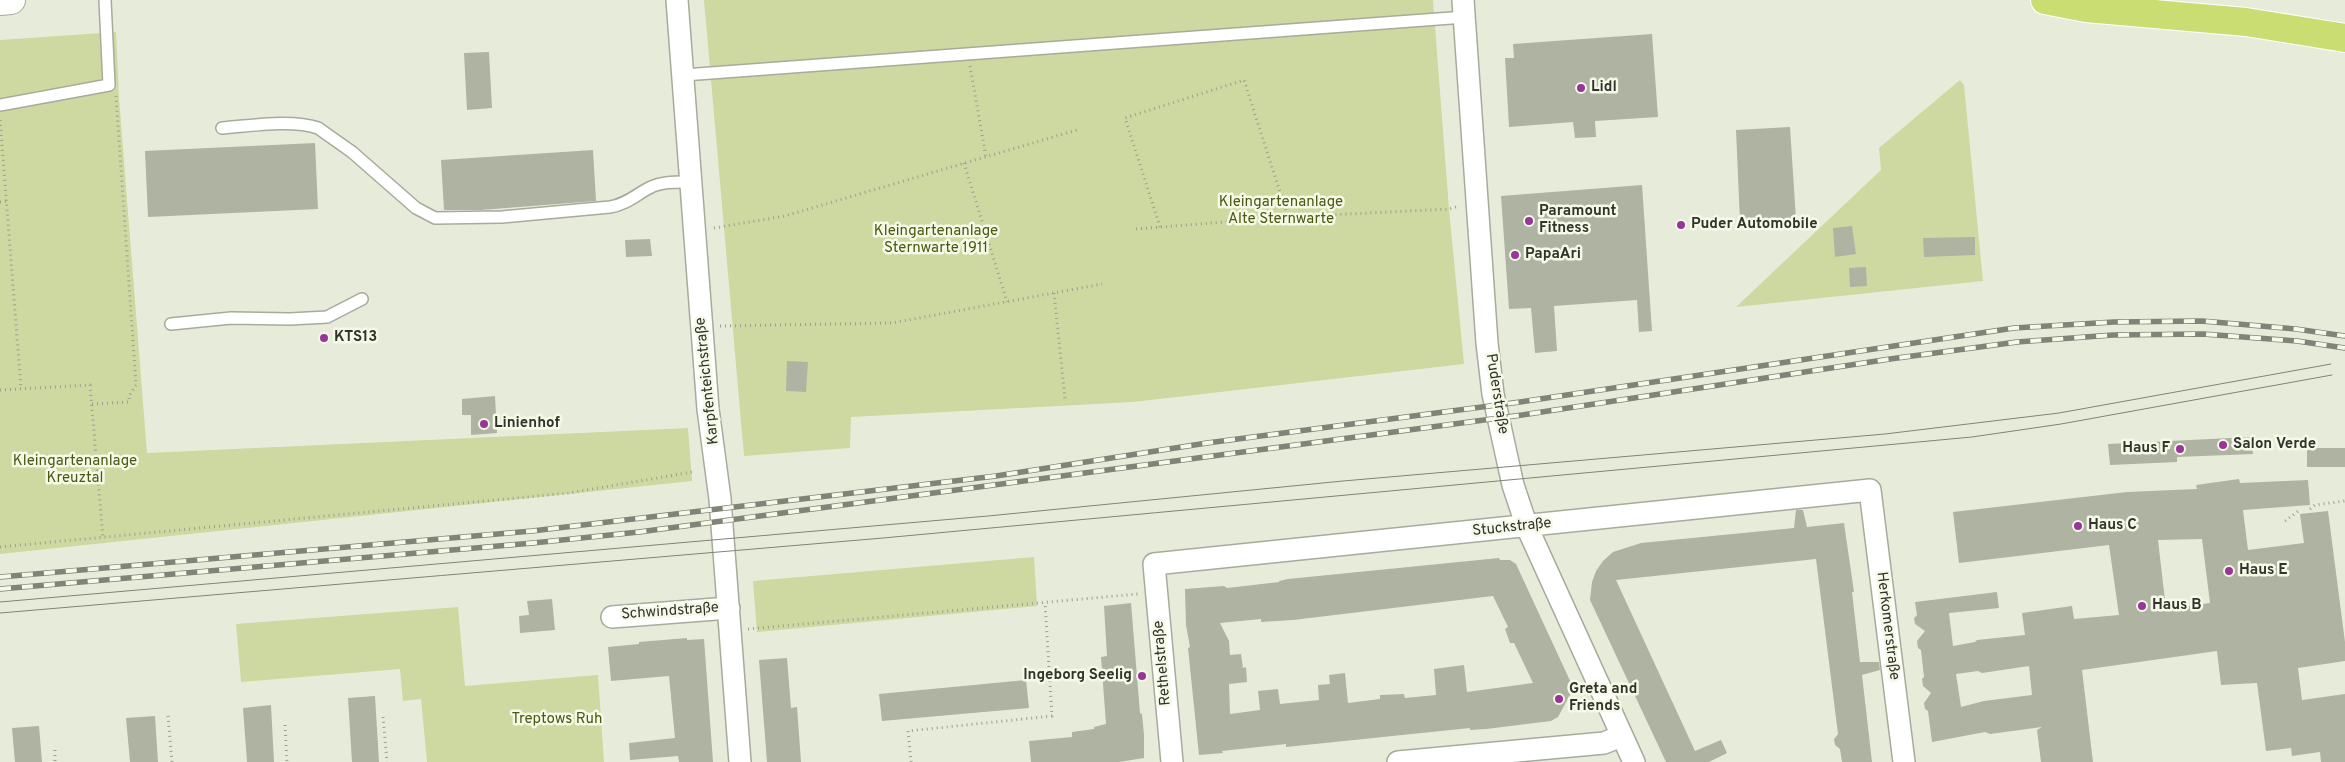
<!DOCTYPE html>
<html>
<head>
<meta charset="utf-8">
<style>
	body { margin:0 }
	canvas { display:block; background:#e7ecda }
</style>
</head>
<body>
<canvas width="2345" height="762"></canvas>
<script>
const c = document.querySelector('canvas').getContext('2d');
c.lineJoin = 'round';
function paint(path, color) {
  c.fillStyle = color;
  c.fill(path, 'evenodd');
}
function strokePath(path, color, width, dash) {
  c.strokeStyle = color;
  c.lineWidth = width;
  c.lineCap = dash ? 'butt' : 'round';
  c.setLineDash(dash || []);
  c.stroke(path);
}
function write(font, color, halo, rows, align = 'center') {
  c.font = font + ' Overpass,sans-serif';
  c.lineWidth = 5;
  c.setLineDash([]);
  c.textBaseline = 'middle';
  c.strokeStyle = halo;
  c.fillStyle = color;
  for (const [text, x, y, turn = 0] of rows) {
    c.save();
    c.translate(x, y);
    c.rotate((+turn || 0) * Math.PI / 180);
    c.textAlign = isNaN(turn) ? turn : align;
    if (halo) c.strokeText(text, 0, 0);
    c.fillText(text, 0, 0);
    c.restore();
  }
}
paint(new Path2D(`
	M704,0H1433L1449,209L1464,364L1133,402L851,417L850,448L744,456Z
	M116,32L119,98L147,453L688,428L692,481L0,554V40Z
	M1960,80L1964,85L1983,281L1736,307L1881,170L1879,148Z
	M1034,557L1037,606L757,632L753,581Z
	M458,607L465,686L598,675L604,762H427L421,699L403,701L400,669L241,682L236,624Z`), '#cdd9a0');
paint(new Path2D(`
	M1652,34L1658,117L1595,121L1596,137L1575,138L1573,122L1509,127L1505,58H1514L1513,44Z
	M489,52L492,108L467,110L464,53Z
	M1790,127L1796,219L1740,222L1736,130Z
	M315,143L318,209L148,217L145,151Z
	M593,150L596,201L481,210H444L441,160Z
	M1642,185L1652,331L1639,332L1637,300L1554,306L1557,351L1535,353L1531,308L1509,309L1501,196Z
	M1852,226L1856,254L1835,257L1833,228Z
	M1975,237V255L1924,257L1923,238Z
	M650,239L652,256L626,257L625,240Z
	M1866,267L1867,286L1850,287L1849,268Z
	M787,361L808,362L806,392L786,391Z
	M495,396L497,433L471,435V415H462V399Z
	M2251,437L2253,454L2177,457V462L2110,465L2108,444Z
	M2307,448H2345V467H2307Z
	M2239,479L2240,483L2308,480L2310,505L2243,510L2248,550L2304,543L2300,514L2328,511L2345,642V661L2298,668L2302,700L2345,694V762H2321L2320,752L2292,756L2291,748L2266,751L2257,683L2221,685L2217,651L2082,670L2093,762H2041L2037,730L2042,727L1990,734L1985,732L1932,742L1928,711L1925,709L1924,703L1931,693L1923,686L1922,679L1924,677L1921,650L1918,648L1917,641L1925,631L1915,624L1914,618L1917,615L1915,602L1997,592L1999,608L1949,613L1953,646L1975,642L1977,640L2025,635L2022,613L2072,606L2074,619L2119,615L2109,545L1959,563L1953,512L2127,492L2197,489L2196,485ZM2202,539L2210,603L2166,609L2158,540ZM2029,666L2032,695L1984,701L1961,707L1956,674L1978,671L1982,673Z
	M1796,510H1803L1807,527L1844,523L1854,592H1852L1860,662H1879L1880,670L1862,675L1872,762H1842L1840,749L1835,745L1834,739L1838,734L1816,559L1616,580L1695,751L1721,740L1727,753L1709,762H1666L1590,600L1592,582L1596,571L1603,561L1613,552L1641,543L1794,528Z
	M1499,558L1500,560H1510L1516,564L1572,685L1571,693L1558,717L1551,721L1486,729L1470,730V728L1286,747V744L1222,751L1223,753L1199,755L1188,648L1190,647L1186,625L1185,589L1224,586L1227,588L1279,582V581L1288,579ZM1493,596L1508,627L1505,629L1510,643H1514L1533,683L1467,692L1464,665L1434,669L1436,695L1405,698L1404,694L1380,695V699L1348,703L1345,673L1329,675L1330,684L1318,685L1319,700L1280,704L1278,689L1258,691L1260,710L1230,714L1229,684L1247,682L1246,667L1243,668L1241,654L1230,655L1229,641L1220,623L1261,619V622L1293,620Z
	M552,599L555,630L520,633L519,616L529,615L527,601Z
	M1131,603L1140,713L1142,714L1144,735V758L1119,762H1031L1029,741L1072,737V732L1094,729V727L1106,724L1101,657L1107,656L1104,606Z
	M687,638V640L704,639L713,762H679L678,756L630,760L629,743L675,738L669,676L611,681L608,647L639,644V642Z
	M787,658L791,708L797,707L801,762H767L759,660Z
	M1026,680L1029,708L882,721L879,694Z
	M375,696L379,762H352L348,698Z
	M271,705L274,762H247L243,708Z
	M155,716L158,762H130L126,718Z
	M39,726L42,762H15L12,728Z`), '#afb3a2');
const service = new Path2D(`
	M684,75L1465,17
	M0,105L109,85L105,0
	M222,128C250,126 291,119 318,128L352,152L416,208L435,218L502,217L610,207C625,205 636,195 649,188C662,181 678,182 692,182
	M171,324L231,318L290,319L327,317L362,299`);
const minor = new Path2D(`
	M677,0L708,409L720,499L740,762
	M1463,0L1487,343L1493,394L1513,485L1527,527L1634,762
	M612,617L729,608
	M1172,762L1154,564L1870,490L1904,762
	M1398,762L1604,743L1621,736`);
const tertiary = new Path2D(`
	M0,1L11,0`);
const motorway = new Path2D(`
	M2045,0L2086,8L2246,22L2345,38`);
strokePath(service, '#a7ab9b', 14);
strokePath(minor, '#a7ab9b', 24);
strokePath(tertiary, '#a7ab9b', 30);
strokePath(motorway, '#fff', 30);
strokePath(new Path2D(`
	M970,66L986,157
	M0,120L21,388
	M964,163L1007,302
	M0,202L6,201
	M1160,227L1125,118L1244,80L1288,217
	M714,228L785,216L1077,130
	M1136,229L1288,217L1449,209L1460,206
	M1054,293L1065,399
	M720,326L892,323L1102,284
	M0,390L90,385L103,538
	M92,404L129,402V396L136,385L116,96
	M2310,509L2315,505L2345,501
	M2285,521L2300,510
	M0,547L569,493L692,472
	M748,629L1138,594
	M168,716L172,762
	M383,717L387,762
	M285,725L287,762
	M55,750V762
	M911,762L908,731L1052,716L1045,603`), '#9c9f92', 3, [1, 4]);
strokePath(service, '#fff', 11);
strokePath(minor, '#fff', 21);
strokePath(tertiary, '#fff', 28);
strokePath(motorway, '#cadd73', 28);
strokePath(new Path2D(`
	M0,602L988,516L1343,481L1885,434L2059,413L2331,364
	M0,613L883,538L1972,437L2061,424L2332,375`), '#808377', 1);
const rail = new Path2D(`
	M0,577L532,531L996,476L1207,443L1520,402L2014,328L2114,322L2202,321L2296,329L2345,336
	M0,589L533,543L639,532L1522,415L1890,359L2017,342L2113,335L2203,334L2297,341L2345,348`);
strokePath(rail, '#808377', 5.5);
strokePath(rail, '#f5f9e7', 4, [11]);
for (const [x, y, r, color] of [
	[1581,88,5,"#993499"],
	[1529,221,5,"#993499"],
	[1681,225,5,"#993499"],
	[1515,255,5,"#993499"],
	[324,338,5,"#993499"],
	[484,424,5,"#993499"],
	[2223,445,5,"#993499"],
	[2180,449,5,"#993499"],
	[2078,526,5,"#993499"],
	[2229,571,5,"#993499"],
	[2142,606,5,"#993499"],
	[1142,676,5,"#993499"],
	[1559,699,5,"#993499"]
]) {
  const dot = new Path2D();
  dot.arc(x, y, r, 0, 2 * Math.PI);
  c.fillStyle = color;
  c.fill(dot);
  strokePath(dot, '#f5f9e7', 2);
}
write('bold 15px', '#32332d', '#f5f9e7', [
	["Lidl",1591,88],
	["Paramount",1539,212],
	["Fitness",1539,229],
	["Puder Automobile",1691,225],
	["PapaAri",1525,255],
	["KTS13",334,338],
	["Linienhof",494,424],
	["Salon Verde",2233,445],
	["Haus F",2170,449,"right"],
	["Haus C",2088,526],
	["Haus E",2239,571],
	["Haus B",2152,606],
	["Ingeborg Seelig",1132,676,"right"],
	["Greta and",1569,690],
	["Friends",1569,707]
], 'left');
write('15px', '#4d570f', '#f5f9e7', [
	["Kleingartenanlage",1281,203],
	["Alte Sternwarte",1281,220],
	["Kleingartenanlage",936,232],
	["Sternwarte 1911",936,249],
	["Kleingartenanlage",75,462],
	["Kreuztal",75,479],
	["Treptows Ruh",557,720]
]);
write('15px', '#32332d', '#f5f9e7', [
	["Karpfenteichstraße",708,381,-96],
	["Puderstraße",1496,394,81],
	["Stuckstraße",1512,528,-6],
	["Schwindstraße",670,612,-4],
	["Herkomerstraße",1887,626,83],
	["Rethelstraße",1163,663,-95]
]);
</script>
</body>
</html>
